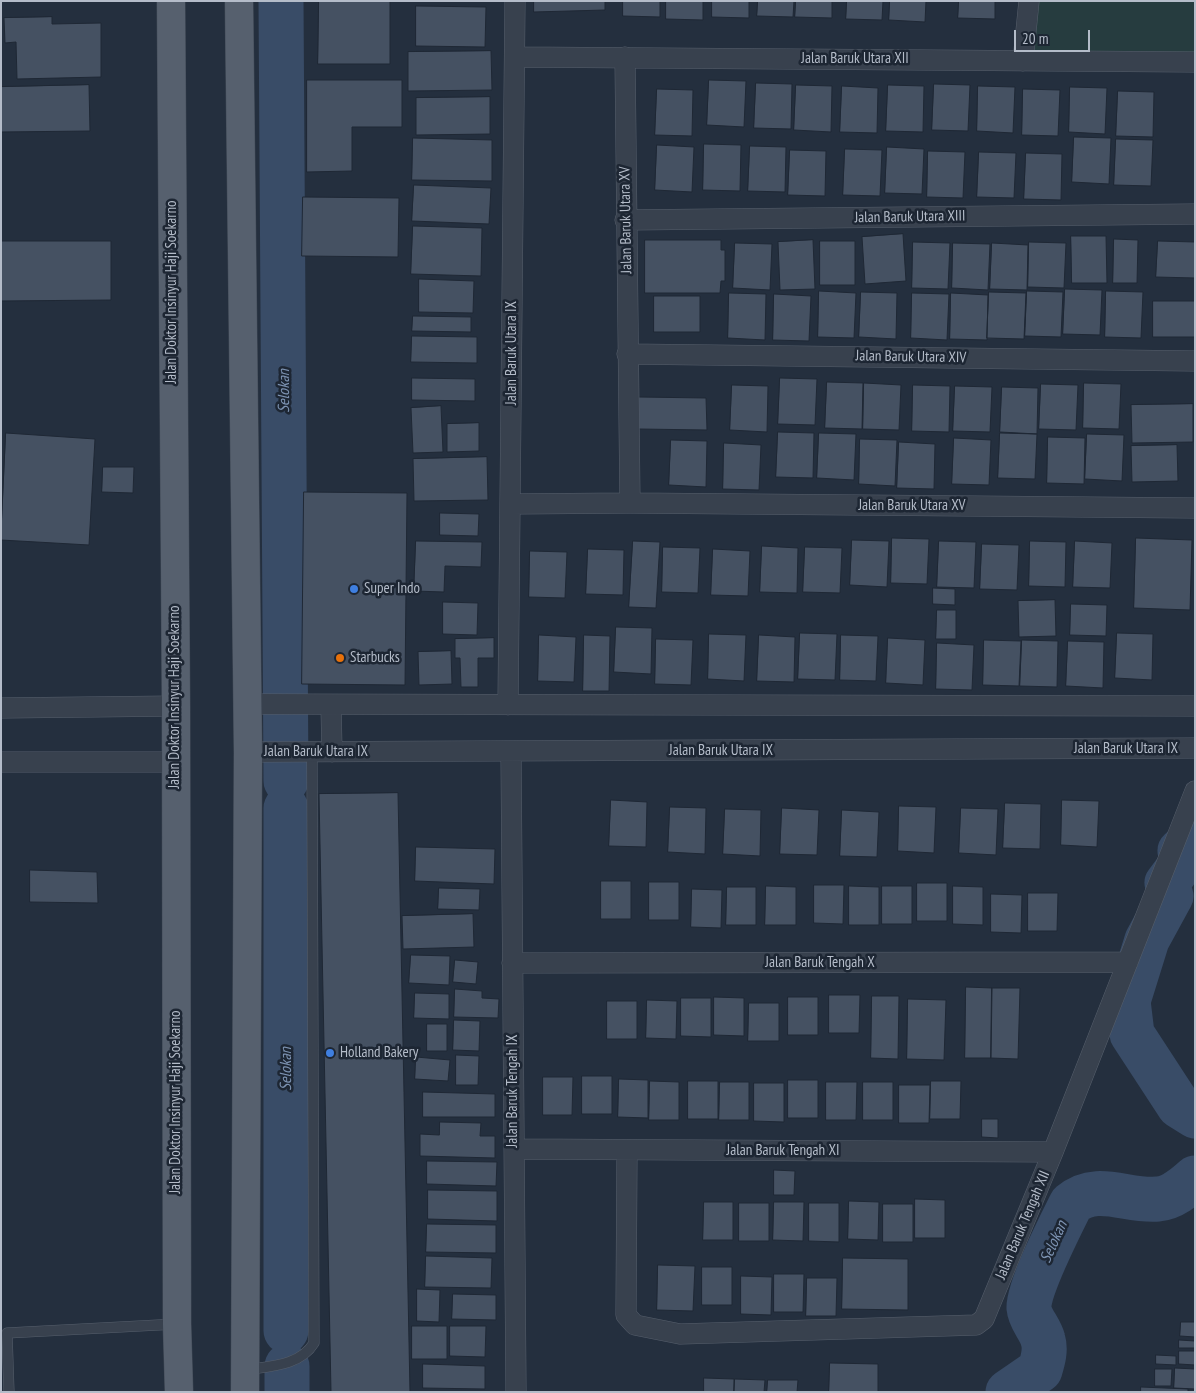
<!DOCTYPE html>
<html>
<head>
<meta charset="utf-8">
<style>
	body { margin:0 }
	#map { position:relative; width:1196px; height:1393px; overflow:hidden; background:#242f3e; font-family:"PT Sans Narrow",sans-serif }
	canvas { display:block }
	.frame { position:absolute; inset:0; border:2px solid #b4bcc9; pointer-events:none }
	.scale { position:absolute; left:1014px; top:30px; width:76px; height:22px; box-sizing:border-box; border:2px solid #b4bcc9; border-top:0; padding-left:6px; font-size:15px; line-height:18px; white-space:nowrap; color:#b4bcc9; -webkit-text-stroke:4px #1d2633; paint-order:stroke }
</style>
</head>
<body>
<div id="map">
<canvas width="1196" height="1393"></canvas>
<div class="frame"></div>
<div class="scale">20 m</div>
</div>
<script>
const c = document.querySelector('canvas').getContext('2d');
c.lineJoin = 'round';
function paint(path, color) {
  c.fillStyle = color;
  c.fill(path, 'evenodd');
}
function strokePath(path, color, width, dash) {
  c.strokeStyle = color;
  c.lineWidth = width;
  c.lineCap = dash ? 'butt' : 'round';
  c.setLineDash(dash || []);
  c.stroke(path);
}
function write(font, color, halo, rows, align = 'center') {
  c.font = font + ' "PT Sans Narrow",sans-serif';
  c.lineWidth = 5;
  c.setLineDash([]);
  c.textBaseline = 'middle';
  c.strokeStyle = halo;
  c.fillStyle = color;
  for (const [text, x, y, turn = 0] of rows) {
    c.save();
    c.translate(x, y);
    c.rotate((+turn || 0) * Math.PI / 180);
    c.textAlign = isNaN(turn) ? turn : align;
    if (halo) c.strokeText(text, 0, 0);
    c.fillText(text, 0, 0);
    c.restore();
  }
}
paint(new Path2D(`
	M1035,1H1195V55L1028,52Z`), '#263c3f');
strokePath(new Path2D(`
	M281,1L286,781
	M1195,837L1180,851L1182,863L1167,883L1171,896L1147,940L1128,1001L1132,1034L1179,1106L1195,1116
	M286,1331V808
	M287,1366V1392
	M1008,1392L1040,1370C1043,1360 1046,1350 1043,1340C1040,1328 1030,1320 1029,1308C1027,1291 1062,1222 1071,1204C1097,1182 1127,1202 1158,1199C1172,1198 1185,1187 1195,1178`), '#394c67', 45);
const building = new Path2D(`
	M319,1H390V64H318Z
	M534,1H605V10L534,12Z
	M623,1H660V17L623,16Z
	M666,1H703V20L666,19Z
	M712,1H749V18L712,17Z
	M758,1H794L793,17L757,16Z
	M796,1H832V18L795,17Z
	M847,1H883L882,20L846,19Z
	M890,1H926L925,22L889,20Z
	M959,1H995V19L958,18Z
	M416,6L486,7L485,47L416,46Z
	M52,17V24L101,23V77L17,79L16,42L5,43L4,18Z
	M491,51L492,90L408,91V52Z
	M307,80H402V127H352V171L307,172Z
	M709,80L746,81L744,127L707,125Z
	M756,83L792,84L791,129L754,128Z
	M934,84L970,85L968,131L932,130Z
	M89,85L90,131L1,132V87Z
	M796,85L832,86L831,132L794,130Z
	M888,85L924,86L923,132L886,131Z
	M842,86L878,88L877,133L840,132Z
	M978,86L1015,87L1013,133L977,131Z
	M1070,87L1107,88L1105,134L1069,132Z
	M657,89L693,90L692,136L655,135Z
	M1023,89L1060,90L1058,136L1022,135Z
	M1118,91L1154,92L1153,137L1116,136Z
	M490,97V134L416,135V98Z
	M1074,137L1111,138L1109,184L1072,182Z
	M413,138L492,140V181L412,180Z
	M1116,139L1153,140L1151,186L1114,185Z
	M704,144L741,145L740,191L703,190Z
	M657,145L694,147L692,192L655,190Z
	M750,146L786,147L785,192L748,191Z
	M887,147L924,149L922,194L885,193Z
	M845,149L882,150L880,196L843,195Z
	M790,150L826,151L825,196L788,195Z
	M928,151L965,152L963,198L927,197Z
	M979,152L1016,153L1014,198L977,197Z
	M1026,153L1062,154L1061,200L1024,199Z
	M414,185L491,188L489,224L412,221Z
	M303,197L399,198L398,257L302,256Z
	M413,226L482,228L481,276L411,274Z
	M903,234L906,281L865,284L862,237Z
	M1071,236H1106L1107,283H1072Z
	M1114,239L1138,240L1137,283H1113Z
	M645,240H721V250H725V281H721L720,293H645Z
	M813,240L815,289L780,290L778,242Z
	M1,241H111V300L1,301Z
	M820,241H855V285H820Z
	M1158,241L1195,242V278L1156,277Z
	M913,242L950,243L948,289L912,288Z
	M1029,242L1066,243L1064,288L1028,287Z
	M735,243L772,244L770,290L733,288Z
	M953,243L990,244L988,290L952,288Z
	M992,243L1028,245L1027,290L990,289Z
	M419,279L474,281L473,313L419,312Z
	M1065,289L1102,290L1100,335L1063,334Z
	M819,291L856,293L854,338L818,337Z
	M1027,291L1063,292L1061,337L1025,336Z
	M1106,291L1143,292L1141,338L1105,337Z
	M861,292L897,293L896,339L859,337Z
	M989,292L1026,293L1024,339L987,338Z
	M729,293L766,294L765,340L728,338Z
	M912,293L949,294L947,340L911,338Z
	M951,293L988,295L987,340L950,339Z
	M774,294L811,296L809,341L773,340Z
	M654,296H700V332H654Z
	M1153,301H1195V337H1153Z
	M413,316L471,317V332L412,331Z
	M412,336L477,337V363L411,362Z
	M412,378L475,379V401L412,400Z
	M780,378L817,379L815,425L778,424Z
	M827,382L863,383L862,429L825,428Z
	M864,383L901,385L899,430L863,429Z
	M1084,383L1121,384L1119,429L1083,428Z
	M1041,384L1078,385L1076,430L1039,429Z
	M732,385L768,386L767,432L730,430Z
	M913,385L950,386L949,432L912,431Z
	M955,386L992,387L990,432L953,431Z
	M1002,387L1038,388L1037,434L1000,432Z
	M639,397L706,398L707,430L639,429Z
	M1193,404V442L1132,443L1131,405Z
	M441,406L443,452L413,453L411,408Z
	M479,423V451L447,452V424Z
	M778,432L814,433L813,478L776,477Z
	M6,433L95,439L89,545L1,540Z
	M819,433L856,434L854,480L817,478Z
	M1000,433L1037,434L1035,479L998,478Z
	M1087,434L1124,435L1122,481L1085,479Z
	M1048,437L1085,438L1084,484L1047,483Z
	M954,438L991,440L989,485L952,484Z
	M860,439L897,440L895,486L859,484Z
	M671,440L707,441L706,487L669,485Z
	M899,442L935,444L934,489L897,488Z
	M724,443L761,445L759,490L723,489Z
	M1177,445L1178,481L1132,482L1131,446Z
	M487,457L488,500L414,501L413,459Z
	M103,467H134L133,493L102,492Z
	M304,492L407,493L405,685L302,684Z
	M440,513L479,514L478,536L440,535Z
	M892,538L929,539L927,584L891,583Z
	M1136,538L1192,540L1190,610L1134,608Z
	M852,540L889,541L887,587L850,585Z
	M416,541L482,542L481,567L445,566L444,592L414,591Z
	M633,541L660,542L656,608L629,607Z
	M939,541L976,542L974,588L937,587Z
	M1030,541L1066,542L1065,587L1029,586Z
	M1075,541L1112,543L1110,588L1073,587Z
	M982,544L1019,545L1017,590L980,589Z
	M762,546L798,548L797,593L760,592Z
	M663,547L700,548L698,593L662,592Z
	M805,547L842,548L840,593L803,592Z
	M588,549L624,550L623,595L586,594Z
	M713,549L750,551L748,596L711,595Z
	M530,551L567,552L565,598L529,597Z
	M933,588L955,589V605L933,604Z
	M1055,600L1056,636L1019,637L1018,601Z
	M443,602L478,603L477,635L443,634Z
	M1071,604L1107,605L1106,636L1070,635Z
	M937,610H956V639H936Z
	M616,627L652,628L651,674L614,672Z
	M800,633L837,634L835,680L798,679Z
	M1117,633L1153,634L1152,680L1115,678Z
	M709,634L746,635L744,681L708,679Z
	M539,635L576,637L574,682L538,681Z
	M584,635L610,636L609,691H583Z
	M759,635L795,637L794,682L757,681Z
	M841,635L878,636L876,681L840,680Z
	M494,638V658H478V687H461L460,658H455V639Z
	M888,638L925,640L923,685L886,683Z
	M656,639L693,640L691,685L655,684Z
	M984,640L1021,641L1019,686L983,685Z
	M1022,640L1058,641L1057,687L1020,686Z
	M1068,641L1104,642L1103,688L1066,686Z
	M937,643L974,645L972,690L936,689Z
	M451,651L452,684L419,685L418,652Z
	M398,793L410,1392H331L319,794Z
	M611,800L647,802L646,847L609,846Z
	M1062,800L1099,801L1097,847L1061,845Z
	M1005,803L1041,804L1040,849L1003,848Z
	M899,806L936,807L934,853L898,851Z
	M670,807L706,808L705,854L668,852Z
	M782,808L819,810L817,855L780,854Z
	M961,808L998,809L996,855L959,853Z
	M725,809L761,810L760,856L723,854Z
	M842,810L879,812L877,857L840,856Z
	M416,847L495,849L494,884L415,881Z
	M30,870L97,872L98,903L30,902Z
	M601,881H631V919H601Z
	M649,882H679V920H649Z
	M917,883H947V921H917Z
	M814,885H844L843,924L814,923Z
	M766,886L796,887V925H765Z
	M849,886L879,887V925H849Z
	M882,886H912V924H882Z
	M953,886L983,887V925L953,924Z
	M727,887H756V925H726Z
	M439,888L480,889L479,910L438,909Z
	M692,889L722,890L721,928L691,927Z
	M1028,893H1058L1057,931H1028Z
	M991,894L1022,895L1021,933L991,932Z
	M473,914L474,947L403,949L402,916Z
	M411,955L450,956L449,985L409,983Z
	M455,960L478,962L476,984L453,982Z
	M966,987L992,988L991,1058H965Z
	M992,988H1020L1018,1059L991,1058Z
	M455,989L482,991V998L499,999L498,1018L454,1017Z
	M415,993L449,994V1019L414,1018Z
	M829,995H860L859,1033H829Z
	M872,996H899L898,1059L871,1058Z
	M714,997L744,998V1036L714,1035Z
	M788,997H818V1035H788Z
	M681,998H711V1037L681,1036Z
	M908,999L946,1000L944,1060L907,1059Z
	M647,1000L677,1001L676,1039L646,1038Z
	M607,1001H637V1039H607Z
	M749,1003H779V1041H748Z
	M454,1020L480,1021L479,1051L453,1050Z
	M427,1024H447V1051H427Z
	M456,1055L479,1056L478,1085H456Z
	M416,1057L450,1060L448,1081L415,1079Z
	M582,1076H612V1114H582Z
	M543,1077H573L572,1115H543Z
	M619,1079L648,1080V1118L618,1117Z
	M788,1080H818V1118H788Z
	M650,1081L679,1082V1120H649Z
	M688,1081H718V1119H688Z
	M931,1081H961L960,1119H930Z
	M720,1082H749V1120H719Z
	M826,1082H857L856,1120H826Z
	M863,1082H893V1120H863Z
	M754,1083H784V1122L754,1121Z
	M899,1085H930L929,1123H899Z
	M423,1092L495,1094V1117H423Z
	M982,1119H998V1138L982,1137Z
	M440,1122L481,1123L480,1136H495V1158L420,1156V1134L439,1135Z
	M427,1161L497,1162L496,1186L427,1184Z
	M774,1170L795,1171L794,1195H774Z
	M428,1190L497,1191V1221L428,1219Z
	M915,1199L945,1200V1238H915Z
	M849,1201L879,1202L878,1240L848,1239Z
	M704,1202H733V1240H703Z
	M774,1202H804L803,1241L773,1240Z
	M739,1203H769V1241H739Z
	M809,1203H839V1242L809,1241Z
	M883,1204H913V1242H883Z
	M427,1224L496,1225V1253L426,1252Z
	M426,1256L492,1258L491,1288L425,1287Z
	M843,1258L908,1259V1310L842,1309Z
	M658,1265L695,1266L693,1311L657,1310Z
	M702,1267H732V1305H702Z
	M774,1274H804L803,1312H774Z
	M741,1276L772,1277L771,1315L741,1314Z
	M807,1278H837L836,1316H806Z
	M417,1289L440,1290L439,1322L417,1321Z
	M453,1294L496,1295V1320L452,1319Z
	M1181,1322H1195V1337L1180,1336Z
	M412,1326H447V1359H412Z
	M450,1326H486L485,1357L450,1356Z
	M1179,1340L1195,1341V1348H1179Z
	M1179,1351H1195V1365L1179,1364Z
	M1156,1355L1176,1356V1365L1156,1364Z
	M830,1363L878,1364V1392H829Z
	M423,1364L485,1366V1389L423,1388Z
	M1175,1368L1195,1369V1389L1174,1388Z
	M1155,1369H1172L1171,1386H1155Z
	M704,1378L734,1379V1392H704Z
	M735,1379L765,1380L764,1392H734Z
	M768,1380H798L797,1392H767Z
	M1141,1387L1188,1389V1392H1141Z`);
paint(building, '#455162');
strokePath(building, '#1f2835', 1);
const service = new Path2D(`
	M245,1370C270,1366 300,1366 314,1343L312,752
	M9,1392L7,1333L177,1324`);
const minor = new Path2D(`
	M515,57L1195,62
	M625,57L630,503
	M1023,61L1029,1
	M625,220L1195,214
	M627,354L1195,361
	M511,504L630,503L1195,508
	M247,704L1195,706
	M331,705L332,752
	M508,705L515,1
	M1,708L176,706
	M248,752L1195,748
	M511,752L516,1391
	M1,762H175
	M512,963L1128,962
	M514,1149L1053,1152
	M627,1151L626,1315L635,1325L680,1334L976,1325L984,1319L1053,1152L1195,791`);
const primary = new Path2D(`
	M171,1L176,706L177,1324L179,1392
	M239,1L248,752L245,1392`);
strokePath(service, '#565f6c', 11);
strokePath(minor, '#565f6c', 21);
strokePath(primary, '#414a57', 29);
strokePath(service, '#38414e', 10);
strokePath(minor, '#38414e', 20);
strokePath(primary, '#56606e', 28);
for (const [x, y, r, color] of [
	[354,589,5,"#3f7fe0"],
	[340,658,5,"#e8710a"],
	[330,1053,5,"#3f7fe0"]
]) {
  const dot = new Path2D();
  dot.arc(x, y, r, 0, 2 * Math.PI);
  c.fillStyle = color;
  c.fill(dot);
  strokePath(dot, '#1d2633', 2);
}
write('15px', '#b4bcc9', '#1d2633', [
	["Jalan Baruk Utara XII",855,59],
	["Jalan Baruk Utara XIII",910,217,-1],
	["Jalan Baruk Utara XV",626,220,-91],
	["Jalan Doktor Insinyur Haji Soekarno",172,292,-90],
	["Jalan Baruk Utara IX",512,353,-90],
	["Jalan Baruk Utara XIV",911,357,1],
	["Jalan Baruk Utara XV",912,506],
	["Jalan Doktor Insinyur Haji Soekarno",175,697,-90],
	["Jalan Baruk Utara IX",1126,749],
	["Jalan Baruk Utara IX",721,751],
	["Jalan Baruk Utara IX",316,752],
	["Jalan Baruk Tengah X",820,963],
	["Jalan Baruk Tengah IX",513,1091,-90],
	["Jalan Doktor Insinyur Haji Soekarno",176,1102,-90],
	["Jalan Baruk Tengah XI",783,1151],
	["Jalan Baruk Tengah XII",1023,1225,-67]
]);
write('15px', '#b4bcc9', '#1d2633', [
	["Super Indo",364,589],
	["Starbucks",350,658],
	["Holland Bakery",340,1053]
], 'left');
write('italic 16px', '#7c92b1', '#1d2633', [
	["Selokan",284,391,-90],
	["Selokan",286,1069,-90],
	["Selokan",1054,1242,-66]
]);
</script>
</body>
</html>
